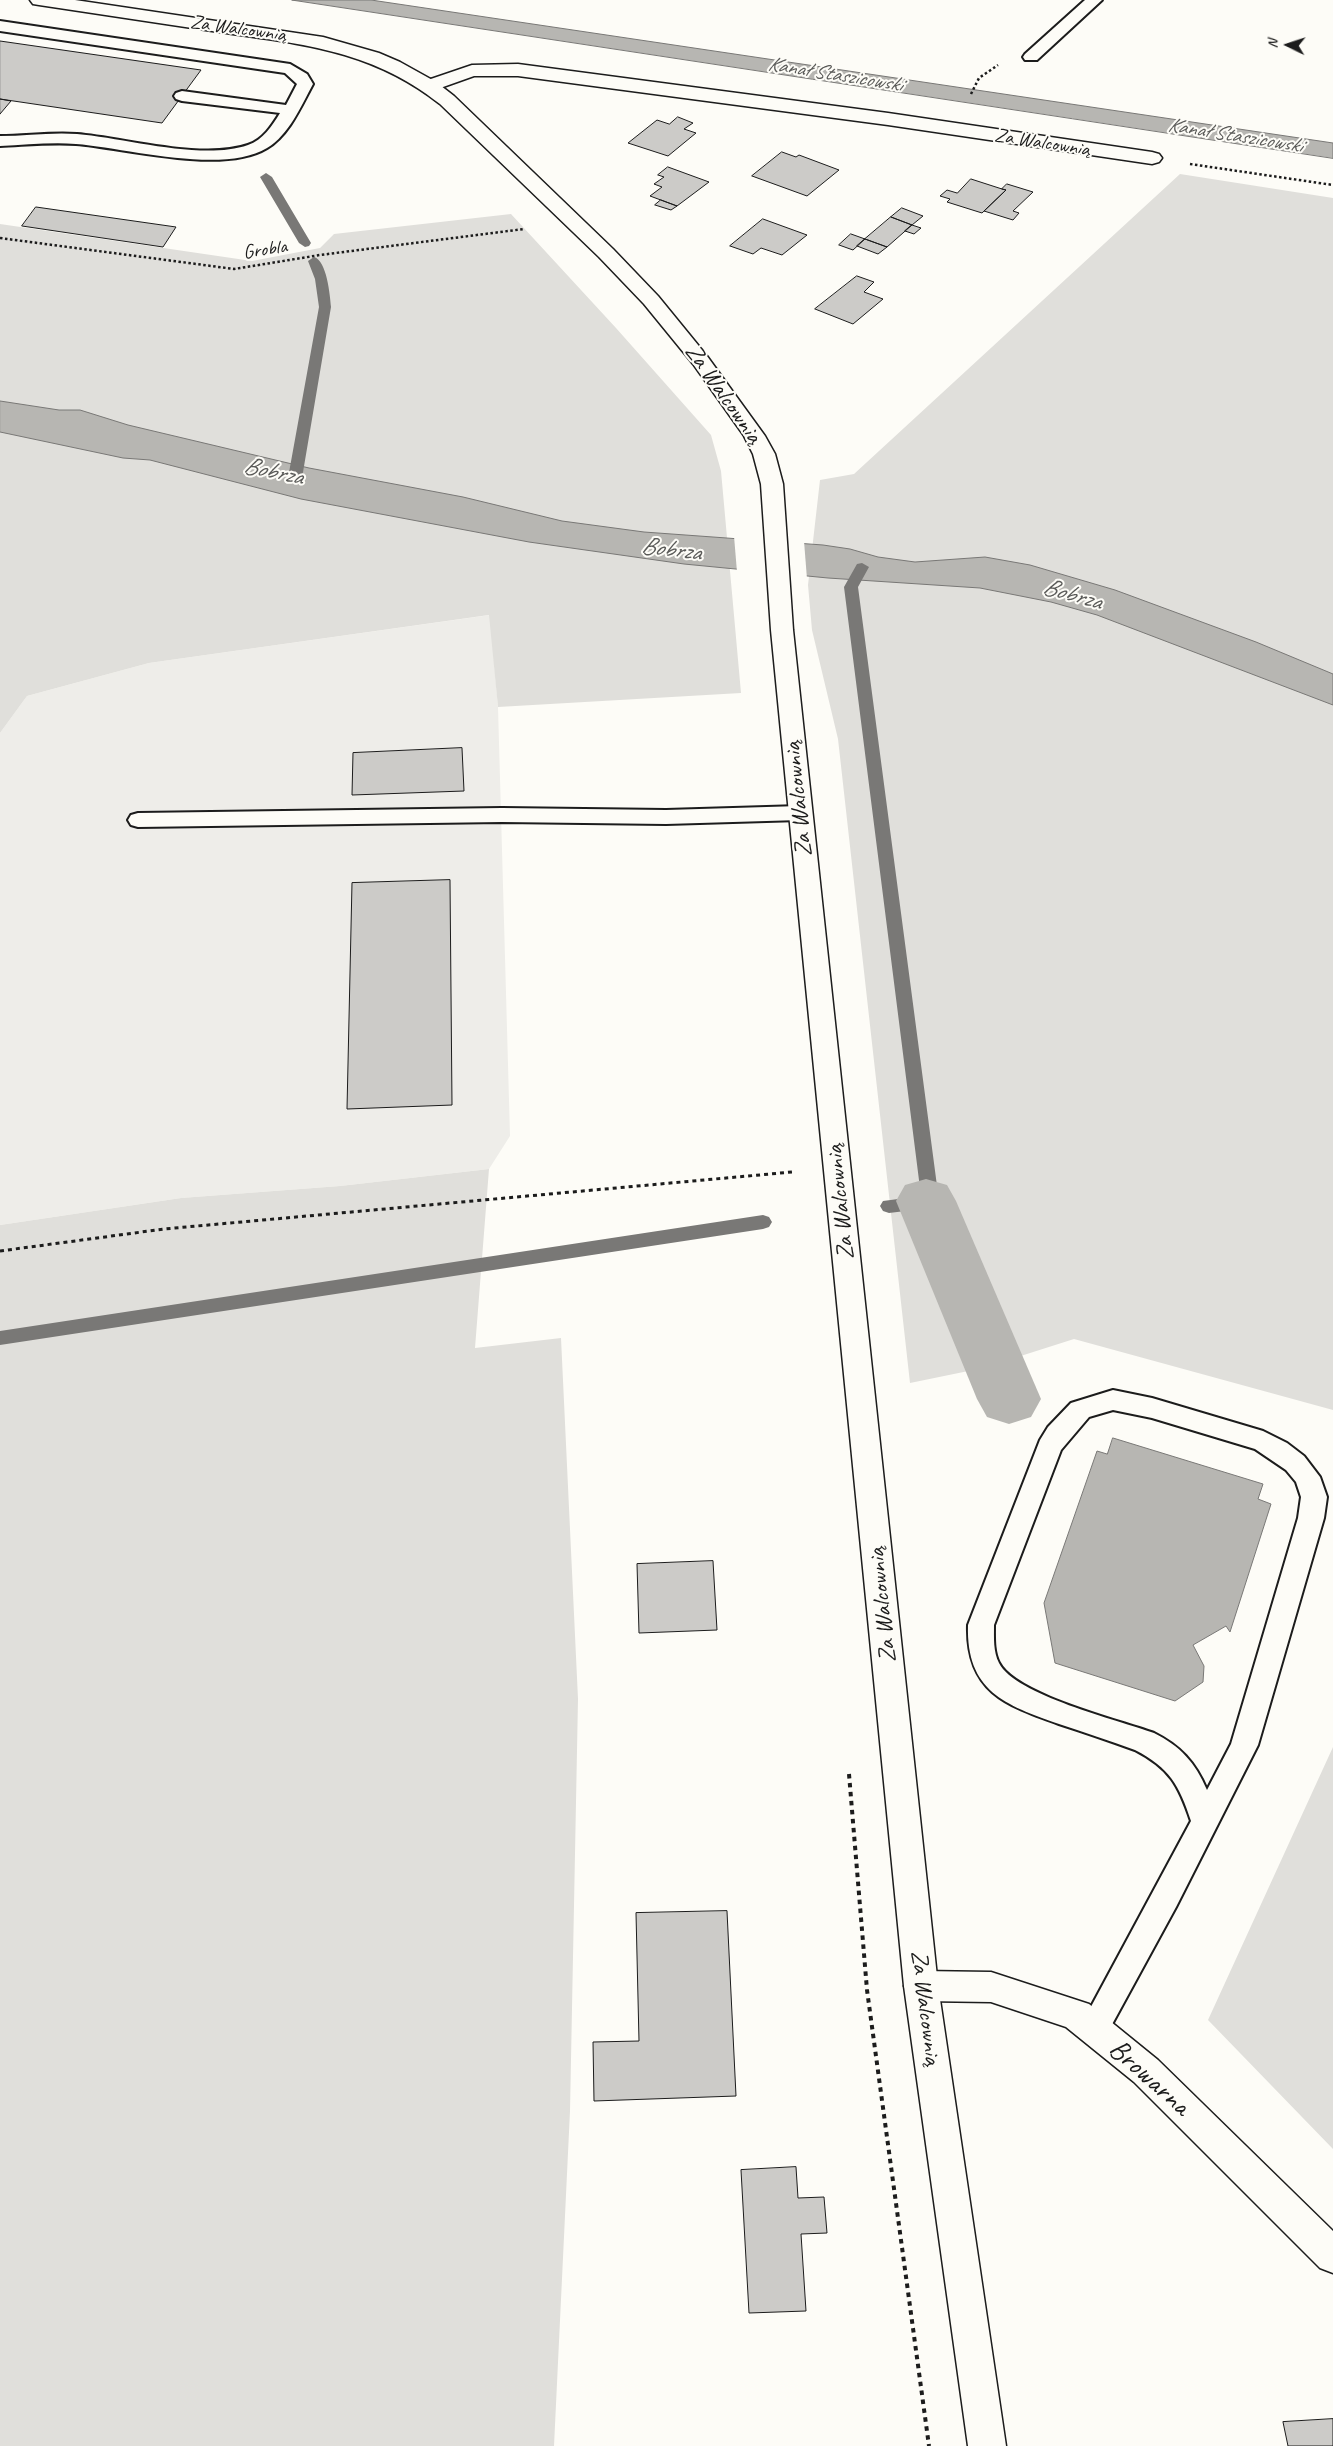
<!DOCTYPE html>
<html>
<head>
<meta charset="utf-8">
<style>
	body { margin:0 }
	#map { position:relative; width:1333px; height:2446px; overflow:hidden; background:#fdfcf7; font-family:Caveat,sans-serif }
	canvas { display:block }
	.north { position:absolute; left:1263px; top:20px; width:50px; height:50px; -webkit-text-stroke:4px #fdfcf7; paint-order:stroke; rotate:274deg; font-size:14px; font-weight:700; line-height:20px; text-align:center; color:#1c1c1c }
	.north::after { content:''; display:block; margin:auto; width:18px; height:22px; background:#1c1c1c; clip-path:polygon(50% 0,100% 100%,50% 72%,0 100%) }
</style>
</head>
<body>
<div id="map">
<canvas width="1333" height="2446"></canvas>
<div class="north">N</div>
</div>
<script>
const c = document.querySelector('canvas').getContext('2d');
c.lineJoin = 'round';
function paint(path, color) {
  c.fillStyle = color;
  c.fill(path, 'evenodd');
}
function strokePath(path, color, width, dash) {
  c.strokeStyle = color;
  c.lineWidth = width;
  c.lineCap = dash ? 'butt' : 'round';
  c.setLineDash(dash || []);
  c.stroke(path);
}
function write(font, color, halo, rows, align = 'center') {
  c.font = font + ' Caveat,sans-serif';
  c.lineWidth = 4;
  c.setLineDash([]);
  c.textBaseline = 'middle';
  c.strokeStyle = halo;
  c.fillStyle = color;
  for (const [text, x, y, turn = 0] of rows) {
    c.save();
    c.translate(x, y);
    c.rotate((+turn || 0) * Math.PI / 180);
    c.textAlign = isNaN(turn) ? turn : align;
    if (halo) c.strokeText(text, 0, 0);
    c.fillText(text, 0, 0);
    c.restore();
  }
}
paint(new Path2D(`
	M490,615L498,707L510,1136L489,1169L340,1186L181,1198L0,1225V733L27,696L149,663Z`), '#eeede9');
paint(new Path2D(`
	M1180,174L1333,198V1410L1074,1339L983,1368L910,1383L838,739L812,630L808,585L820,480L854,474Z
	M511,214L616,328L711,435L721,471L741,693L498,707L489,615L149,663L27,696L0,733V224L252,261L320,248L334,234Z
	M489,1169L475,1348L561,1338L578,1699L570,2111L554,2446H0V1225L181,1198L340,1186Z
	M1333,1747V2149L1208,2020Z`), '#e0dfdb');
const water = new Path2D(`
	M292,0H371L1333,143V158Z
	M0,401L59,410H80L128,425L309,468L463,497L562,521L644,532L823,545L850,549L878,557L915,562L985,557L1030,565L1115,590L1256,642L1333,674V705L1097,615L1051,602L980,588L828,578L684,564L529,542L301,499L150,460L123,458L0,432Z
	M1113,1438L1263,1484L1258,1499L1271,1504L1230,1632L1226,1626L1193,1645L1204,1666L1203,1682L1175,1701L1055,1663L1044,1603L1097,1451L1107,1454Z`);
paint(water, '#b7b6b2');
strokePath(water, '#797876', 1);
paint(new Path2D(`
	M734,536L804,541L807,579L737,572Z`), '#fdfcf7');
paint(new Path2D(`
	M266,173L272,177L311,243L309,246L305,247L299,243L260,177Z
	M314,257C327,261 330,295 331,307L302,478L295,482L288,478L319,307L315,279L308,261Z
	M862,563L869,567L858,587L939,1201L936,1206L930,1208L889,1213L883,1211L880,1206L883,1201L921,1196L844,587L857,564Z
	M763,1215L769,1217L772,1222L769,1227L763,1229L0,1345V1331Z`), '#797876');
paint(new Path2D(`
	M926,1179L947,1185L956,1201L1041,1399L1031,1417L1009,1424L987,1417L977,1399L896,1201L905,1185Z`), '#b7b6b2');
const building = new Path2D(`
	M0,41L201,70L162,123L0,99Z
	M0,99L11,101L0,114Z
	M678,117L693,123L684,129L696,133L668,156L628,143L657,120L669,124Z
	M782,152L796,157L799,155L839,170L807,196L752,176Z
	M668,167L709,182L677,206L650,196L662,187L654,184L664,177L658,175Z
	M971,179L1002,189L1006,190L982,213L947,202L950,199L940,196L947,190L957,193Z
	M1007,184L1033,192L1013,211L1019,213L1013,220L984,211L1006,190L1002,189Z
	M661,200L677,206L671,210L655,205Z
	M36,207L176,227L163,247L22,226Z
	M902,208L923,216L912,225L891,217Z
	M891,217L912,225L887,247L865,239Z
	M763,219L807,235L782,255L761,248L753,254L730,246Z
	M912,225L921,228L914,234L905,231Z
	M851,234L865,239L853,250L839,245Z
	M865,239L887,247L878,254L857,246Z
	M857,276L874,282L864,292L883,299L853,324L815,309Z
	M462,748L464,791L352,795L353,753Z
	M450,880L452,1105L347,1109L352,883Z
	M713,1561L717,1630L639,1633L637,1564Z
	M727,1911L736,2096L594,2101L593,2042L639,2041L636,1913Z
	M796,2167L798,2198L824,2197L827,2233L801,2234L806,2311L749,2313L741,2170Z
	M1333,2419V2446H1288L1283,2422Z`);
paint(building, '#cccbc8');
strokePath(building, '#1c1c1c', 1);
const lane = new Path2D(`
	M1085,0H1102L1037,60H1025L1023,57L1025,54Z
	M0,21L290,64L307,74L313,84C301,106 289,135 267,148C223,175 126,148 76,144C51,142 25,145 0,146V136C26,136 51,132 77,134C126,138 202,161 248,145C263,140 272,126 280,113L182,101L176,99L174,96L176,93L182,91L286,105L297,84L285,73L0,31Z
	M800,806L807,808L810,813L807,818L800,820L666,824L502,822L138,827L131,825L128,820L131,815L138,813L502,808L666,810Z
	M1113,1390L1152,1398L1263,1431L1287,1443L1304,1456L1320,1477L1327,1497L1324,1518L1258,1745L1176,1907L1104,2039L1094,2043L1084,2039L1079,2029L1191,1821C1179,1785 1170,1768 1135,1750C1110,1741 1084,1732 1059,1724C1005,1705 966,1691 968,1625L1040,1440L1048,1427L1071,1403ZM1113,1410L1152,1418L1255,1449L1286,1470L1296,1482L1301,1497L1298,1518L1231,1744L1207,1790C1195,1762 1180,1746 1154,1733C1118,1720 1015,1695 999,1663C993,1652 994,1637 994,1625L1061,1450L1089,1417Z`);
const street = new Path2D(`
	M518,64L888,113L1152,152L1159,154L1162,158L1159,162L1152,164L888,125L518,76H474L429,92L422,90L420,86L422,82L472,65Z
	M921,1971L991,1972L1089,2004L1158,2060L1333,2231V2273L1320,2268L1134,2082L1066,2027L991,2002L921,2001L909,1997L904,1986L909,1975Z`);
const secondary = new Path2D(`
	M30,0H75L323,37L379,53L400,62L436,82L454,96L613,249L658,296L707,356L765,436L775,454L783,484L793,630L938,1986L1006,2446H968L904,1986L771,630L761,484L753,454L744,436L693,364L644,304L599,257L440,104C369,48 298,44 212,31C154,22 97,14 39,5L33,4Z`);
strokePath(lane, '#1c1c1c', 4);
strokePath(street, '#1c1c1c', 3);
strokePath(secondary, '#1c1c1c', 3);
strokePath(new Path2D(`
	M971,94L979,78L998,65
	M1190,164L1333,185
	M0,238L234,269L320,255L524,229`), '#1c1c1c', 2.5, [2.5, 2.5]);
strokePath(new Path2D(`
	M0,1251L164,1229L792,1172`), '#1c1c1c', 3, [4, 4]);
strokePath(new Path2D(`
	M849,1774L867,1990L929,2446`), '#1c1c1c', 4, [4.5, 4.5]);
paint(lane, '#fdfcf7');
paint(street, '#fdfcf7');
paint(secondary, '#fdfcf7');
write('20px', '#1c1c1c', '#fdfcf7', [
	["Za Walcownią",238,29,8],
	["Za Walcownią",1042,143,9],
	["Grobla",265,250,-9]
]);
write('italic 21px', '#5a5a58', '#fdfcf7', [
	["Kanał Staszicowski",835,75,9],
	["Kanał Staszicowski",1235,136,9]
]);
write('24px', '#1c1c1c', '#fdfcf7', [
	["Za Walcownią",723,394,55],
	["Za Walcownią",799,799,-96],
	["Za Walcownią",841,1202,-96],
	["Za Walcownią",883,1605,-96],
	["Za Walcownią",925,2008,83]
]);
write('italic 25px', '#5a5a58', '#fdfcf7', [
	["Bobrza",273,472,12],
	["Bobrza",671,550,7],
	["Bobrza",1072,595,16]
]);
write('29px', '#1c1c1c', '#fdfcf7', [
	["Browarna",1149,2078,42]
]);
</script>
</body>
</html>
